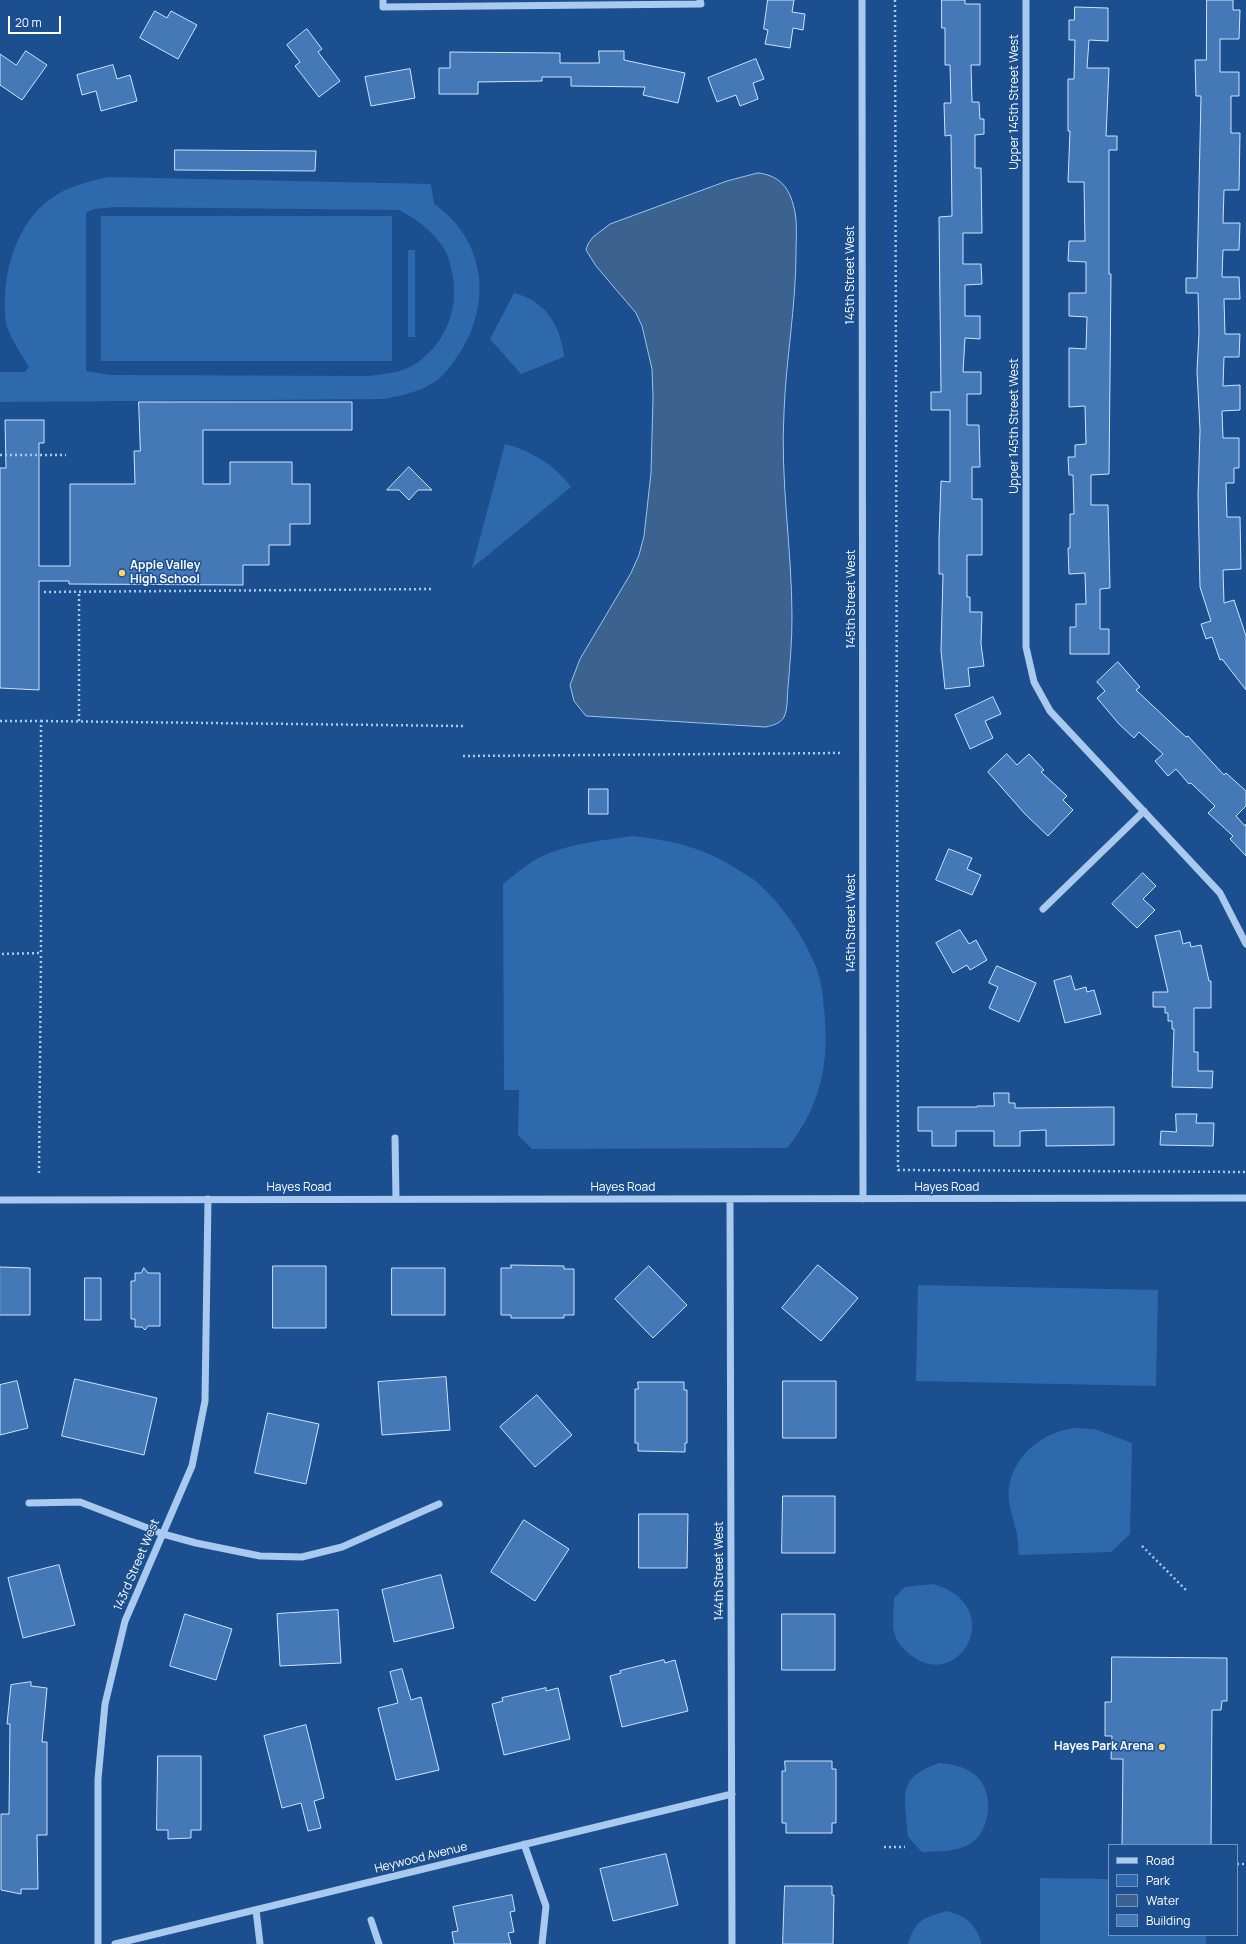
<!DOCTYPE html>
<html>
<head>
<meta charset="utf-8">
<style>
	body { margin:0 }
	#map { position:relative; width:1246px; height:1944px; overflow:hidden; background:#1b4f8f; font-family:Manrope,sans-serif }
	canvas { display:block }
	.legend { position:absolute; left:1108px; top:1844px; width:130px; height:92px; box-sizing:border-box; background:#1b4f8f; border:1px solid #7695bc; margin:0; padding:5px 7px; list-style:none; font-size:12px; color:#fff }
	.legend li { display:flex; align-items:center; gap:8px; height:20px }
	.legend b { width:20px; border:1px solid #7695bc }
	.scale { position:absolute; left:8px; top:16px; width:53px; height:18px; box-sizing:border-box; border:2px solid #fff; border-top:0; padding-left:5px; font-size:12px; line-height:14px; white-space:nowrap; color:#fff; -webkit-text-stroke:3px #1b4f8f; paint-order:stroke }
</style>
</head>
<body>
<div id="map">
<canvas width="1246" height="1944"></canvas>
<ul class="legend">
<li><b style="height:5px;background:#a9c9ee"></b>Road</li>
<li><b style="height:11px;background:#2e69ad"></b>Park</li>
<li><b style="height:11px;background:#3c6290"></b>Water</li>
<li><b style="height:11px;background:#4478b7"></b>Building</li>
</ul>
<div class="scale">20 m</div>
</div>
<script>
const c = document.querySelector('canvas').getContext('2d');
c.lineJoin = 'round';
function paint(path, color) {
  c.fillStyle = color;
  c.fill(path, 'evenodd');
}
function strokePath(path, color, width, dash) {
  c.strokeStyle = color;
  c.lineWidth = width;
  c.lineCap = dash ? 'butt' : 'round';
  c.setLineDash(dash || []);
  c.stroke(path);
}
function write(font, color, halo, rows, align = 'center') {
  c.font = font + ' Manrope,sans-serif';
  c.lineWidth = 3;
  c.setLineDash([]);
  c.textBaseline = 'middle';
  c.strokeStyle = halo;
  c.fillStyle = color;
  for (const [text, x, y, turn = 0] of rows) {
    c.save();
    c.translate(x, y);
    c.rotate((+turn || 0) * Math.PI / 180);
    c.textAlign = isNaN(turn) ? turn : align;
    if (halo) c.strokeText(text, 0, 0);
    c.fillText(text, 0, 0);
    c.restore();
  }
}
paint(new Path2D(`
	M108,177L431,184L434,204C485,239 493,303 459,354C452,364 444,376 433,383C418,392 401,396 384,399L0,402V372H25L29,367C21,353 11,340 6,324C0,276 16,218 58,194C73,185 91,181 108,177ZM116,207L399,210C418,220 437,234 447,254C449,258 450,264 451,269C461,306 446,346 412,366C399,373 383,374 368,376L109,375L86,371V213L94,209Z
	M101,216H392V361H101Z
	M408,250H415V337H408Z
	M514,293C546,301 561,326 564,357L521,374L490,339Z
	M505,444C532,451 555,465 571,487L472,568Z
	M632,836C675,841 703,847 740,871C746,875 752,878 758,883C783,906 803,935 816,967C821,979 823,995 824,1009C830,1060 821,1107 787,1148L532,1149L518,1135L519,1090H504L503,884C513,876 522,868 533,861C562,844 599,841 632,836Z
	M918,1285L1158,1290L1156,1386L916,1381Z
	M1076,1428L1094,1429L1132,1443L1130,1534L1111,1552L1019,1555C1018,1547 1018,1538 1016,1530C1013,1516 1007,1503 1009,1488C1013,1455 1044,1431 1076,1428Z
	M933,1584C1008,1605 961,1692 912,1656C904,1650 896,1642 894,1632C892,1622 894,1609 894,1598L905,1587Z
	M939,1763C952,1764 963,1766 974,1774C995,1790 992,1830 970,1844C957,1852 937,1851 922,1852L908,1837C906,1798 894,1779 939,1763Z
	M1040,1878L1109,1879V1935H1206V1944H1040Z
	M947,1911C952,1913 958,1914 963,1917C971,1921 981,1935 981,1944H908C916,1919 923,1918 947,1911Z`), '#2e69ad');
const water = new Path2D(`
	M758,173C777,175 788,185 793,204C798,220 796,237 796,253C796,306 786,359 784,412C780,480 792,549 792,617C792,641 790,664 788,687C787,696 788,709 784,717C780,724 773,725 766,727L586,716L574,701L570,685L580,659L631,573L639,555L644,536L651,473L653,398L652,369L642,326L636,313L596,266L586,250L588,244L593,237L610,224L727,181Z`);
paint(water, '#3c6290');
strokePath(water, '#9cc4f0', 1);
const building = new Path2D(`
	M768,0H794L792,12L805,14L803,30L793,28L790,48L765,44L768,30L764,29Z
	M942,0H965V4H980V65H971L972,102H979L980,119H984V134L975,135V168H981L982,233H963V264H981L982,284L965,285V316H980V339L965,338L963,372H981V394H967V425H979L980,467H972V499H982V555H967V597H970V612H982L981,644L984,666L968,668L970,686L945,689L941,651L943,574H939V539L941,481L950,482V410H931V392H941L939,217L952,216L951,135L945,136L944,103H951L950,65H945V28H942Z
	M1207,0H1233V10H1240L1239,39H1220V72H1239V96H1231V133H1240L1239,190H1224L1223,223H1240L1239,250H1223L1222,277H1239L1240,299H1224L1225,334H1240L1239,357H1224L1223,386L1240,385V410L1222,411L1223,438H1239V468H1234V483H1226L1227,517H1240L1241,569L1223,570L1224,603L1234,600L1246,636V690L1222,659L1220,660L1212,637L1206,639L1201,624L1211,621L1200,587L1198,495L1200,430L1197,371L1199,333L1198,293H1186V278H1197L1201,96H1196L1195,60H1206Z
	M1075,7L1108,8V41L1089,40L1087,68H1109L1106,136H1117V150H1109V274H1111L1109,474L1091,475V505H1108L1110,588L1100,589V629H1109V654H1070V627H1076V604H1086L1085,573L1069,574L1068,548H1070V514H1074L1073,475H1069L1068,457H1075V445L1086,444L1085,406L1069,407V348L1086,349L1087,317L1069,316V293H1086V262L1068,261L1069,241H1085L1084,182H1068L1070,131H1068V79H1074L1075,40H1069V20H1074Z
	M155,11L167,18L171,11L197,25L178,59L140,38Z
	M307,29L322,49L318,52L340,81L319,97L295,66L300,62L287,45Z
	M26,51L47,65L22,100L0,85V54L16,65Z
	M599,51H624V60L685,73L678,103L643,95L645,87L571,86V77H542V81L478,82V94H439V68H450V52L560,53V63H599Z
	M756,59L764,79L753,83L758,99L740,106L736,95L717,102L708,78Z
	M113,65L117,79L130,75L137,101L101,111L96,91L82,95L77,75Z
	M410,69L415,98L371,106L365,77Z
	M175,150L316,151L315,171L175,170Z
	M139,402H352V430H203V484H230V462H292V484H310V524H290V545H269V565H243V585L69,584V581H39V690L0,688V468H6L5,420H44V443H39V566H70V484H135L134,451H140Z
	M409,467L432,490H418L409,500L399,490H387Z
	M1118,662L1140,687L1136,690L1186,737L1188,736L1224,775L1226,773L1246,791V806L1236,816L1245,826L1246,824V856L1230,839L1233,836L1208,813L1215,806L1191,783L1189,784L1176,769L1168,776L1155,761L1163,754L1139,732L1134,738L1119,724L1097,698L1105,691L1097,682Z
	M993,697L1001,714L985,721L993,738L970,749L955,715Z
	M1007,754L1017,765L1029,754L1044,770L1041,772L1067,796L1063,800L1073,810L1048,836L1025,814L988,772Z
	M589,789H608V814H589Z
	M949,849L972,858L967,869L981,875L972,895L936,880Z
	M1143,873L1156,886L1143,899L1155,910L1137,928L1112,904Z
	M960,930L969,944L976,940L987,960L970,970L967,965L953,973L936,943Z
	M1180,931L1183,944L1190,942L1191,947L1201,945L1209,981H1211V1008H1194V1052H1198V1071H1213L1212,1088L1172,1087L1174,1029H1172V1021H1168V1013H1165V1007H1153V992H1168L1155,936Z
	M997,966L1036,983L1019,1022L989,1008L998,987L989,983Z
	M1071,976L1075,990L1086,987L1087,992L1094,990L1101,1014L1065,1023L1054,981Z
	M994,1093H1009V1103H1015V1108L1114,1107V1145L1046,1146V1130L1020,1131V1146H994V1131H956V1146H932V1131H918V1107H977V1106H994Z
	M1176,1114H1197L1196,1123H1214L1213,1146L1160,1145L1161,1131L1176,1132Z
	M511,1265L564,1266V1269H574V1315H564V1318H511V1315H501V1268H511Z
	M818,1265L858,1298L821,1341L782,1308Z
	M273,1266H326V1328H273Z
	M649,1266L687,1305L653,1338L615,1299Z
	M0,1267L30,1268V1315H0Z
	M144,1268L148,1273H160V1326H148L145,1330L142,1327H135V1319H131V1281H135V1273H141Z
	M392,1268H445V1315H392Z
	M85,1278H101V1320H85Z
	M446,1377L450,1430L382,1435L378,1382Z
	M75,1379L157,1398L144,1455L62,1436Z
	M17,1381L28,1428L0,1435V1385Z
	M783,1381H836V1438H783Z
	M638,1382H684V1390H687V1443H685V1452L638,1451V1443H635V1389H638Z
	M537,1395L572,1435L535,1467L500,1427Z
	M268,1413L319,1424L306,1484L255,1473Z
	M783,1496H835V1553H782Z
	M639,1514H688L687,1568H639Z
	M524,1520L569,1549L535,1601L491,1572Z
	M59,1565L75,1625L23,1638L8,1578Z
	M441,1575L454,1628L394,1642L382,1590Z
	M338,1610L341,1663L280,1666L277,1614Z
	M185,1614L232,1629L216,1680L170,1666Z
	M782,1614H835V1670H782Z
	M1112,1657L1227,1658V1701H1222L1221,1710H1212L1211,1845H1122L1123,1759H1111L1112,1736H1105V1702H1111Z
	M664,1660L665,1663L675,1660L688,1711L622,1727L610,1676L621,1673L620,1671Z
	M402,1669L411,1700L421,1697L439,1770L396,1780L378,1708L398,1703L390,1672Z
	M31,1682V1686L47,1688L42,1742H47V1835H37L38,1889H21V1894L1,1890V1814H9L10,1724H7L11,1685Z
	M546,1688V1691L558,1688L570,1739L504,1755L492,1704L503,1701L502,1698Z
	M306,1725L324,1798L314,1801L321,1828L308,1831L301,1803L282,1808L264,1736Z
	M158,1756H201V1830H191V1838L168,1839V1830H157Z
	M785,1761H832V1769H836V1823H832V1833H786V1823H782V1771H785Z
	M666,1854L678,1905L613,1921L600,1869Z
	M785,1886H832V1895H834L833,1944H783Z
	M512,1895L515,1911L510,1912L514,1932L508,1933L511,1944H454L452,1932L458,1931L453,1907Z`);
paint(building, '#4478b7');
strokePath(building, '#cfe3fa', 1);
strokePath(new Path2D(`
	M895,0L898,1170L1246,1172
	M0,455H66
	M44,592L434,589
	M0,721H41V953L0,954
	M41,721L463,726
	M79,721V592
	M463,756L841,753
	M39,1173L41,953
	M1142,1546L1186,1590
	M884,1847H905
	M1237,1864H1246`), '#a9c9ee', 2.5, [2, 3]);
strokePath(new Path2D(`
	M383,0V7L701,4L700,0
	M862,0L863,1199
	M1026,0V647L1034,682L1050,711L1220,893L1246,944
	M1043,909L1144,811
	M395,1138L396,1199
	M730,1199L732,1944
	M0,1200L1246,1198
	M29,1503L80,1502L163,1534L196,1543L260,1556L302,1557L342,1547L439,1504
	M524,1844L546,1906L542,1944
	M256,1910L260,1944
	M371,1920L379,1944
	M98,1944V1779L105,1704L125,1621L192,1466L205,1401L208,1199
	M115,1944L732,1794`), '#a9c9ee', 7);
for (const [x, y, r, color] of [
	[122,573,4,"#ffd166"],
	[1162,1747,4,"#ffd166"]
]) {
  const dot = new Path2D();
  dot.arc(x, y, r, 0, 2 * Math.PI);
  c.fillStyle = color;
  c.fill(dot);
  strokePath(dot, '#1b4f8f', 1.5);
}
write('12px', '#fff', '#1b4f8f', [
	["Upper 145th Street West",1015,102,-90],
	["145th Street West",851,275,-90],
	["Upper 145th Street West",1015,426,-90],
	["145th Street West",852,599,-90],
	["145th Street West",852,923,-90],
	["Hayes Road",299,1188],
	["Hayes Road",623,1188],
	["Hayes Road",947,1188],
	["143rd Street West",137,1565,-67],
	["144th Street West",720,1571,-90],
	["Heywood Avenue",421,1858,-14]
]);
write('bold 12px', '#fff', '#1b4f8f', [
	["Apple Valley",130,566],
	["High School",130,580],
	["Hayes Park Arena",1154,1747,"right"]
], 'left');
</script>
</body>
</html>
